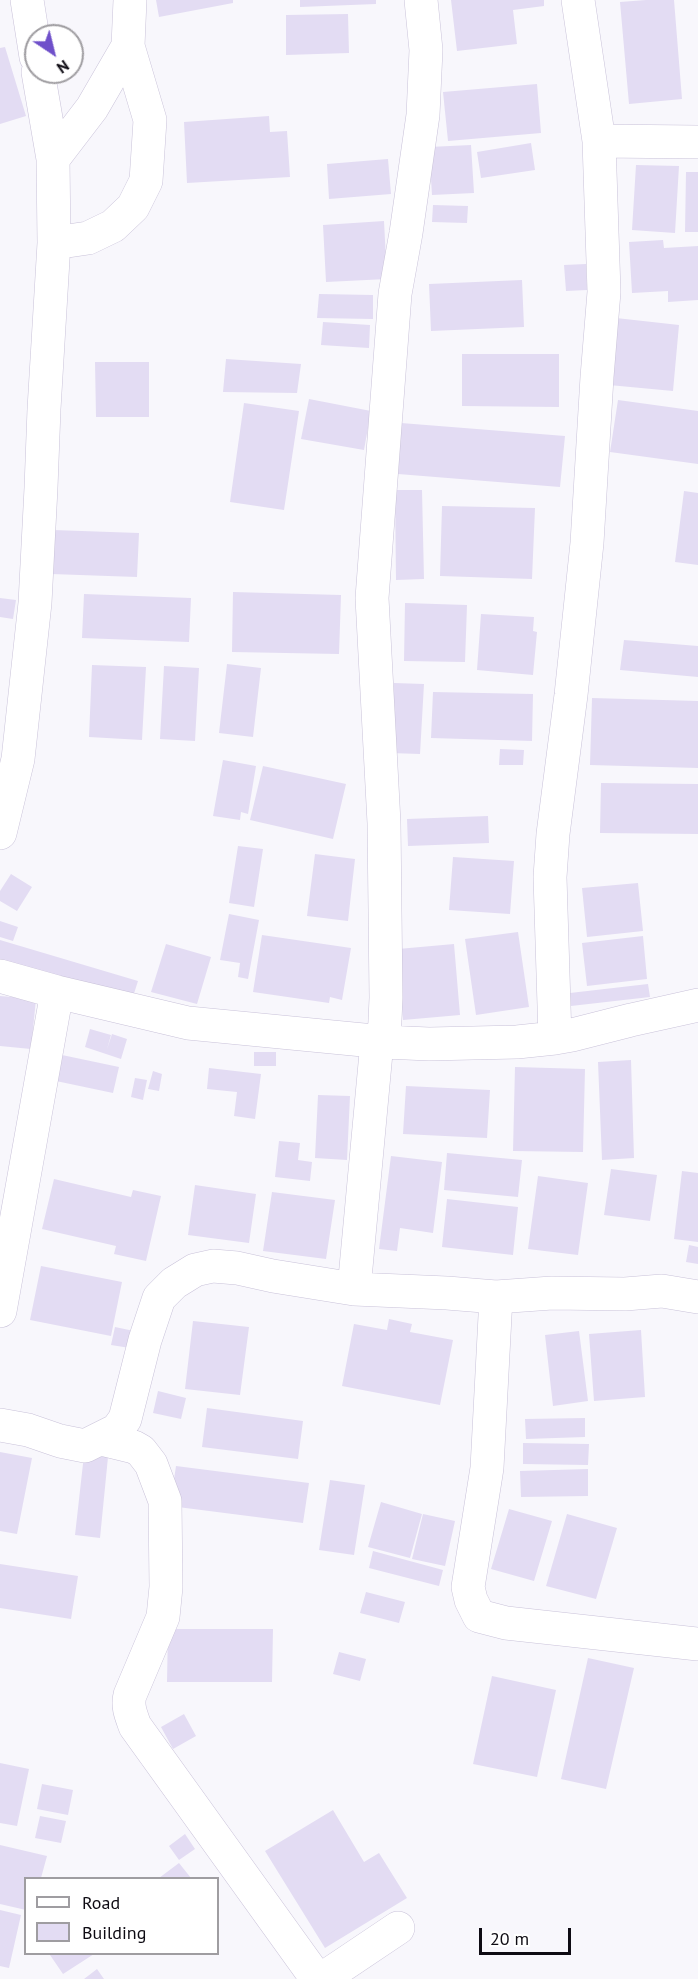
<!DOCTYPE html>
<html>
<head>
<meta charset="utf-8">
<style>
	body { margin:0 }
	#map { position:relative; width:698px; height:1979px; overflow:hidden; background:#f8f7fc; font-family:"PT Sans",sans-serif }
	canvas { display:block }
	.legend { position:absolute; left:24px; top:1877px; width:195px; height:78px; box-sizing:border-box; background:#fff; border:2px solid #9f9da1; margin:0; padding:8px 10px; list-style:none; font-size:18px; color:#0e0b13 }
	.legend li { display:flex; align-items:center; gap:12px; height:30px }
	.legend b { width:30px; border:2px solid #9f9da1 }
	.north { position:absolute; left:24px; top:24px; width:60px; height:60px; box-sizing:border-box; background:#fff; border:2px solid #9f9da1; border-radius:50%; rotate:145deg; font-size:16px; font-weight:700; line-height:24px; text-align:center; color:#0e0b13 }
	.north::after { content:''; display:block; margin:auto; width:21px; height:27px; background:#6f50ca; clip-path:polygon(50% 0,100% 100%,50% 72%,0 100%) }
	.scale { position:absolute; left:479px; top:1928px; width:92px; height:27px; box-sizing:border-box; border:3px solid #0e0b13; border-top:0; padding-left:8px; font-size:18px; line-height:21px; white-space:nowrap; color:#0e0b13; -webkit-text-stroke:4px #fff; paint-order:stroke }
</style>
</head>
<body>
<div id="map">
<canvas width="698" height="1979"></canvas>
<ul class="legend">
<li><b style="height:8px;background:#fff"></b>Road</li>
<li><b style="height:16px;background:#e3dcf3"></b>Building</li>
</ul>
<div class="north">N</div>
<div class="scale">20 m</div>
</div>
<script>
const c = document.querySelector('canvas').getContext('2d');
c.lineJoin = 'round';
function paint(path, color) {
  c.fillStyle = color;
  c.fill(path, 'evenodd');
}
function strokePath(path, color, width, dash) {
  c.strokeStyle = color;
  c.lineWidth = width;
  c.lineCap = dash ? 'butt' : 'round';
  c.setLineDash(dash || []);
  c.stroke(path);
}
paint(new Path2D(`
	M156,0H233V3L159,17Z
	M300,0H376V4L300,7Z
	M451,0H544V6L513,10L517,44L457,51Z
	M646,0H674L682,99L629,104L620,2Z
	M348,14L349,53L286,55V15Z
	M5,47L26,116L0,124V48Z
	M537,84L541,133L448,141L443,92Z
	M269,116L270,132L287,131L290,177L187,183L184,122Z
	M531,143L535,170L481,178L477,152Z
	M471,145L474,193L432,195L429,147Z
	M388,159L391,194L329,199L327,164Z
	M636,165L679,166L675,233L632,230Z
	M686,172H698V232H685Z
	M433,205L468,206L467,223L432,222Z
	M384,221L387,279L326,282L323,225Z
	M663,240L664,248L698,246V300L668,302V291L632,293L629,242Z
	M586,264L587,290L566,291L564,265Z
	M522,280L524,327L431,331L429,284Z
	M319,294L373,295V319L317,318Z
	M616,318L679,325L673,391L609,385Z
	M323,322L370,325L369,348L321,345Z
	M462,354H559V407L462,406Z
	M226,359L301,364L297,393L223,392Z
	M95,362H149V417H96Z
	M309,399L371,411L364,450L301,439Z
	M618,400L698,411V464L610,452Z
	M244,403L299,411L284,510L230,502Z
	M401,423L565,436L560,487L398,474Z
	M395,490H422L424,579L396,580Z
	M684,491L698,493V565L675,562Z
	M442,506L535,508L532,579L440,576Z
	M53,530L139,533L137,577L51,574Z
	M233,592L341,595L339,654L232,652Z
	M84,594L191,598L189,642L82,638Z
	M0,598L16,600L13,619L0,617Z
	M405,603L467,605L465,662L404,661Z
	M481,614L534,617L533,631L537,632L533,675L477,670Z
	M624,640L698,646V677L620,670Z
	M227,664L261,668L253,737L219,733Z
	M92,665L146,667L142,740L89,737Z
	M164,666L199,668L195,741L160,739Z
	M394,683L424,684L420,754L390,753Z
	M433,692L533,694L532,741L431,738Z
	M592,698L698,701V768L590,765Z
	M500,749L524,750L523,765H499Z
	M223,760L256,766L248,814L241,812L240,820L213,816Z
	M263,766L346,784L333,839L250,820Z
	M601,783L698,784V834L600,833Z
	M488,816L489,843L408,846L407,819Z
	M238,846L263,849L254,907L229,903Z
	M315,854L355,859L348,921L307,916Z
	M453,857L514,861L510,914L449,910Z
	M11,874L32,887L17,911L0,901V891Z
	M638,883L643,931L587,937L582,888Z
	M229,914L259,920L248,979L238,977L240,963L220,960Z
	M0,921L18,927L13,941L0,937Z
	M518,932L529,1007L476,1015L465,939Z
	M262,935L351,948L342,1000L330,997L329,1003L253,992Z
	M643,936L647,979L587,986L582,943Z
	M0,940L138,981L131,1003L0,964Z
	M166,944L211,957L197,1004L151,992Z
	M454,944L460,1015L403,1020L398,949Z
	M648,984L650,997L571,1006L570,993Z
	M0,996L36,999L31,1049L0,1046Z
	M90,1029L111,1035L107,1049L112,1034L127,1039L121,1059L85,1047Z
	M254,1052H276V1066H254Z
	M62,1055L119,1067L113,1093L56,1081Z
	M631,1060L634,1158L602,1160L598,1062Z
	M515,1067L585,1069L583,1152L513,1151Z
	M209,1068L261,1074L255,1119L234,1116L237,1092L207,1089Z
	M153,1071L162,1074L159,1091L148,1089Z
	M135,1078L147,1080L143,1100L131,1097Z
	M406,1086L490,1090L487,1138L403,1134Z
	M318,1095L350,1096L347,1160L315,1158Z
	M279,1141L300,1143L298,1160L312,1162L310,1181L275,1177Z
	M447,1153L522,1160L518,1197L444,1190Z
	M391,1156L442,1162L433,1233L400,1228L397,1251L379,1249Z
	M611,1169L657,1175L650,1221L604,1215Z
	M682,1171L698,1173V1242L674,1239Z
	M538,1176L588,1183L578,1255L528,1249Z
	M54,1179L131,1197L133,1190L161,1196L146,1261L114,1254L116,1246L42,1229Z
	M195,1185L256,1194L249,1243L188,1235Z
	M272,1192L335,1200L326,1259L263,1251Z
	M447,1199L518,1207L513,1255L442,1247Z
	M689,1245L698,1247V1264L686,1262Z
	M41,1266L122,1282L111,1336L30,1320Z
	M389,1319L412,1324L410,1332L453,1340L440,1405L342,1386L354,1324L387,1330Z
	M193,1321L249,1327L240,1395L185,1389Z
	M115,1327L134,1331L130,1348L111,1345Z
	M641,1330L645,1397L594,1401L589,1334Z
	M579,1331L588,1401L553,1406L545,1335Z
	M158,1391L186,1398L181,1419L153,1413Z
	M207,1408L303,1421L298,1459L202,1447Z
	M585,1418V1437L526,1439L525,1419Z
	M523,1443L589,1444L588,1465L523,1464Z
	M0,1452L32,1458L17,1534L0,1531Z
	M84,1455L108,1457L100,1538L75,1535Z
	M176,1466L309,1483L303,1523L170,1506Z
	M588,1469V1496L521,1497L520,1471Z
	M330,1480L365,1485L354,1555L319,1550Z
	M381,1502L422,1514L410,1558L368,1547Z
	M509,1509L552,1521L534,1581L491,1569Z
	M423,1514L455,1521L445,1566L412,1559Z
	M567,1514L617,1528L596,1599L546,1586Z
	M373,1551L443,1570L439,1586L369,1568Z
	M0,1564L78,1576L71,1619L0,1608Z
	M366,1592L405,1602L399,1623L360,1613Z
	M168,1629H273L272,1682H167Z
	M339,1652L366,1659L360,1681L333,1674Z
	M588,1658L634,1668L606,1789L561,1779Z
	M492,1676L556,1690L537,1777L473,1764Z
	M184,1714L196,1736L173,1749L161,1727Z
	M0,1763L29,1769L17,1826L0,1823Z
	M42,1784L73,1790L68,1815L37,1809Z
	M333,1810L364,1862L379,1853L407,1898L325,1948L265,1851Z
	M40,1816L66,1821L61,1843L35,1838Z
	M185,1834L195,1849L179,1860L169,1846Z
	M0,1845L47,1856L41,1878H26V1910L0,1904Z
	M179,1863L191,1878H159Z
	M0,1910L21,1915L9,1968L0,1966Z
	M51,1954H94L63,1974L50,1955Z
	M97,1969L104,1979H84Z`), '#e3dcf3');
const minor = new Path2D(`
	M27,0L36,57
	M599,141L698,142
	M53,159L92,108L128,46
	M54,243L88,238L113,226L133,207L146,181L150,120L128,46L130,0
	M0,833L18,759L35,603L41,488L44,409L54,243L53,159L38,72
	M0,976L57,992L188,1023L384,1042L429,1044L517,1042L555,1038L572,1035L631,1020L698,1005
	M555,1038L550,877L553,834L571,695L587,543L597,377L604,292L599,141L578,0
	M384,1042L386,998L384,823L372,598L395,294L406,233L423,115L426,50L421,0
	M354,1289L377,1042
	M496,1297L487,1468L468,1587L471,1600L479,1616L506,1623L698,1644
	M0,1311L57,992
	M0,1425L28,1430L60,1441L85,1446L117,1430L125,1419L145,1340L159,1298L174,1283L195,1270L213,1266L237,1268L273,1276L354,1289L447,1293L496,1297L552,1293L625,1294L662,1291L698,1297
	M101,1439L134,1447L141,1451L151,1464L165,1501L166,1587L163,1617L130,1695C127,1706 131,1715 135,1726L317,1979
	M322,1979L398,1928`);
strokePath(minor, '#c9c2d9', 34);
strokePath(minor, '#fff', 33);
</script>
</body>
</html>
